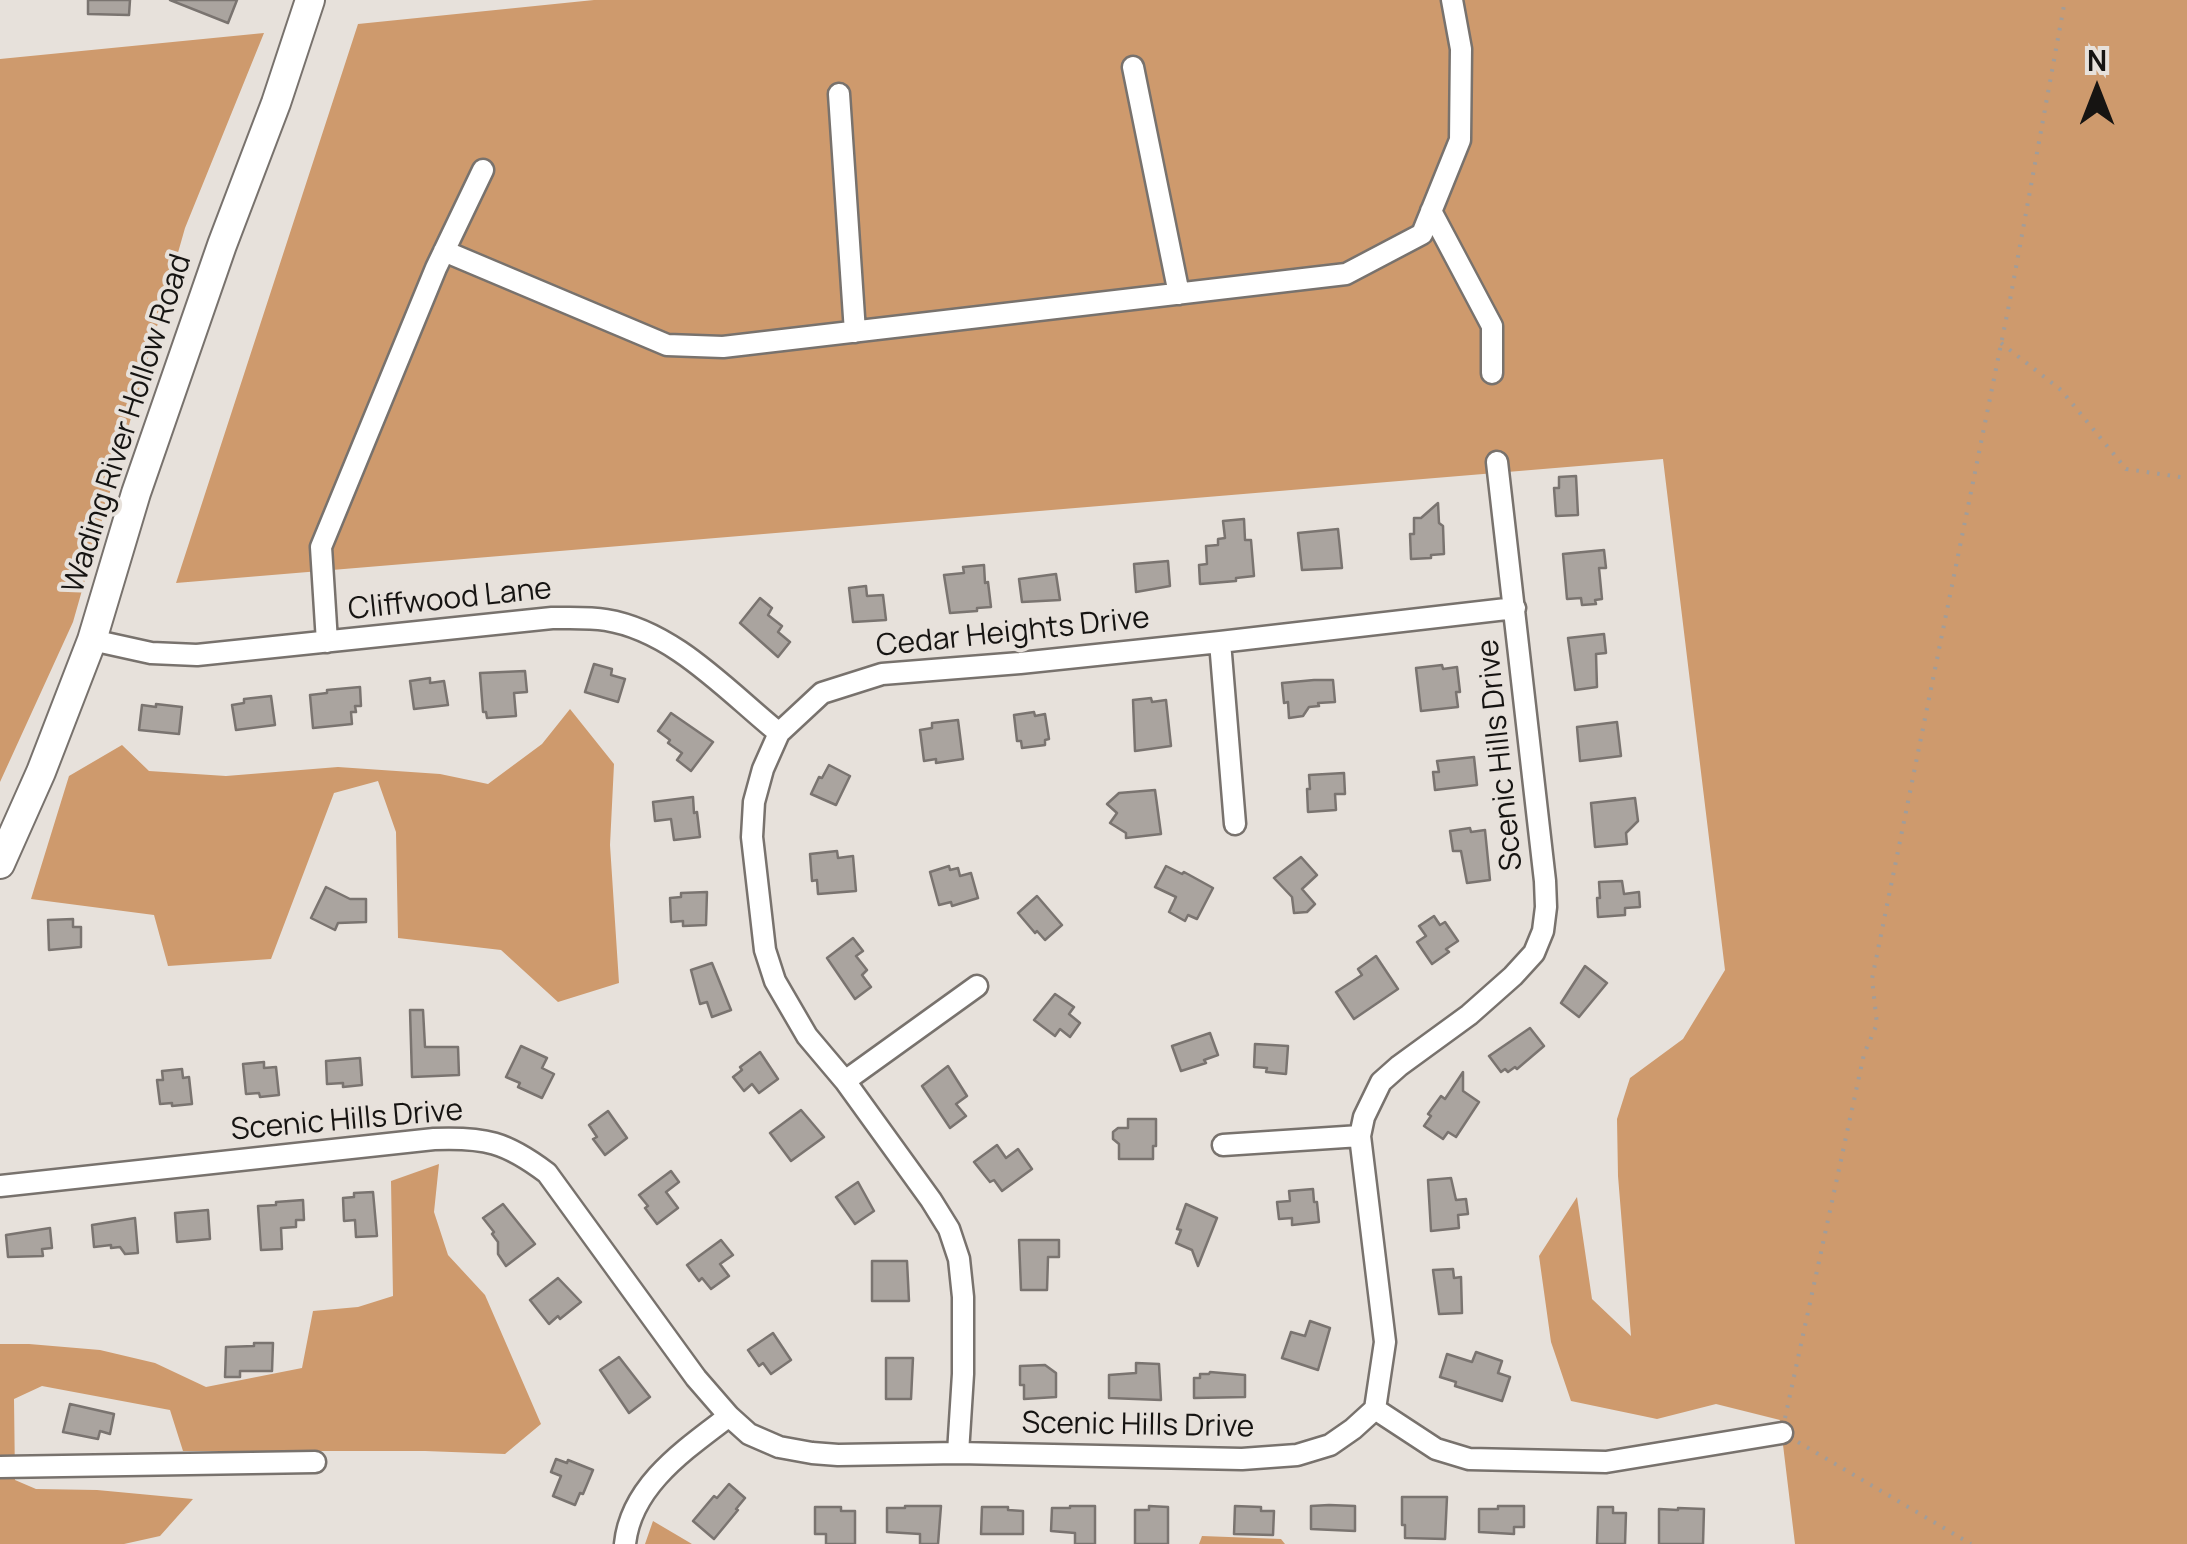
<!DOCTYPE html>
<html>
<head>
<meta charset="utf-8">
<style>
	body { margin:0 }
	#map { position:relative; width:2187px; height:1544px; overflow:hidden; background:#e7e1db; font-family:Manrope,sans-serif }
	canvas { display:block }
	.north { position:absolute; left:2047px; top:40px; width:100px; height:100px; -webkit-text-stroke:8px #e7e1db; paint-order:stroke; rotate:0deg; font-size:28px; font-weight:700; line-height:40px; text-align:center; color:#161412 }
	.north::after { content:''; display:block; margin:auto; width:35px; height:45px; background:#161412; clip-path:polygon(50% 0,100% 100%,50% 72%,0 100%) }
</style>
</head>
<body>
<div id="map">
<canvas width="2187" height="1544"></canvas>
<div class="north">N</div>
</div>
<script>
const c = document.querySelector('canvas').getContext('2d');
c.lineJoin = 'round';
function paint(path, color) {
  c.fillStyle = color;
  c.fill(path, 'evenodd');
}
function strokePath(path, color, width, dash) {
  c.strokeStyle = color;
  c.lineWidth = width;
  c.lineCap = dash ? 'butt' : 'round';
  c.setLineDash(dash || []);
  c.stroke(path);
}
function write(font, color, halo, rows, align = 'center') {
  c.font = font + ' Manrope,sans-serif';
  c.lineWidth = 8;
  c.setLineDash([]);
  c.textBaseline = 'middle';
  c.strokeStyle = halo;
  c.fillStyle = color;
  for (const [text, x, y, turn = 0] of rows) {
    c.save();
    c.translate(x, y);
    c.rotate((+turn || 0) * Math.PI / 180);
    c.textAlign = isNaN(turn) ? turn : align;
    if (halo) c.strokeText(text, 0, 0);
    c.fillText(text, 0, 0);
    c.restore();
  }
}
paint(new Path2D(`
	M594,0H2187V1544H1795L1780,1420L1716,1404L1657,1419L1571,1401L1551,1342L1539,1256L1577,1197L1592,1299L1631,1336L1618,1176L1617,1119L1630,1078L1683,1039L1725,970L1663,459L176,583L358,24Z
	M264,33L185,228L73,622L0,782V59Z
	M570,709L614,764L610,845L619,983L558,1002L501,950L398,938L396,832L378,781L334,793L271,959L168,966L154,915L31,899L69,776L122,745L149,771L226,776L338,767L440,774L488,784L542,744Z
	M439,1164L434,1212L448,1255L485,1295L541,1424L505,1454L425,1451H183L170,1410L42,1386L14,1399L15,1480L36,1489L97,1490L193,1499L160,1536L124,1544H0V1344H29L100,1350L155,1363L206,1387L302,1368L313,1311L358,1307L393,1296L391,1181Z
	M653,1521L692,1544H645Z
	M1202,1536L1281,1539L1285,1544H1199Z`), '#ce9a6d');
const building = new Path2D(`
	M88,0H130L129,15L88,14Z
	M170,0H237L228,23Z
	M1576,476L1578,515L1556,516L1554,488H1559V477Z
	M1438,503L1439,523L1443,526L1444,554L1431,555V558L1411,559L1410,534H1414V518H1421Z
	M1244,519L1245,540H1251L1254,576L1236,578V581L1200,584L1199,565L1207,564L1206,546L1218,545V539L1225,538L1223,521Z
	M1338,529L1342,568L1302,570L1298,533Z
	M1604,550L1606,568H1599L1602,599L1595,600L1596,604L1582,605L1581,598L1567,599L1563,554Z
	M1168,561L1170,586L1136,592L1134,564Z
	M984,565L985,583L988,582L991,607L977,608V611L950,613L944,575L964,573L963,567Z
	M1056,574L1060,600L1022,602L1019,579Z
	M866,586L867,596L883,595L886,620L853,622L849,588Z
	M760,598L772,608L768,615L782,626L778,632L790,642L778,657L740,623Z
	M1604,634L1606,653L1596,654L1597,687L1575,690L1568,638Z
	M594,664L612,669L611,675L625,679L618,702L585,692Z
	M1442,665L1443,669L1457,667L1460,692H1456L1458,707L1421,711L1416,668Z
	M525,671L527,692L514,693L516,716L487,718L486,712H483L480,673Z
	M430,678V683L444,681L448,705L414,709L410,681Z
	M1314,680H1333L1335,702L1318,703L1319,706L1309,707L1303,716L1289,718L1288,702L1284,703L1282,683Z
	M360,687L361,706H355L356,712H351L352,724L313,728L310,695L327,693V690Z
	M271,696L275,725L236,730L232,705L244,703V699Z
	M1151,698L1152,702L1166,700L1171,746L1135,751L1133,700Z
	M156,704L182,707L179,734L139,730L142,705L156,707Z
	M1034,712L1035,716L1045,714L1049,739L1045,740V745L1022,748L1021,741H1017L1014,715Z
	M671,713L713,742L691,771L677,760L682,753L668,743L670,740L658,731Z
	M958,720L963,759L936,763V759L924,761L920,730L932,728V723Z
	M1617,722L1621,756L1580,761L1577,727Z
	M1474,757L1477,785L1435,790L1433,772H1439L1437,761Z
	M829,765L850,776L836,805L811,794L819,777L822,778Z
	M1344,773L1345,794H1335L1336,810L1308,812L1307,789H1310L1309,775Z
	M1155,790L1161,834L1126,838V833L1110,823L1117,813L1107,804L1119,793Z
	M693,797L694,813L697,812L700,837L674,840L671,819L655,821L653,802Z
	M1635,798L1638,821L1626,833L1627,844L1595,847L1591,803Z
	M1470,828L1471,832L1485,830L1490,880L1467,883L1461,851H1453L1450,831Z
	M837,851L838,858L853,856L856,891L818,894L817,880L812,881L810,854Z
	M1301,857L1317,875L1302,889L1315,904L1307,912L1294,913L1292,897L1274,878Z
	M949,866L950,870L958,868L960,876L971,873L978,898L952,906L951,902L939,905L930,872Z
	M1166,866L1182,874L1184,872L1213,888L1197,919L1188,915L1185,921L1169,912L1176,897L1155,887Z
	M1622,881L1624,894L1639,892L1640,907L1625,908V915L1598,917L1597,898H1600L1599,882Z
	M326,887L350,899H366V922L338,923L335,930L311,918Z
	M707,892L706,925L683,926V921L671,922L670,898L681,897V893Z
	M1037,896L1062,925L1045,940L1037,931L1035,933L1018,913Z
	M1434,916L1440,925L1445,922L1458,941L1446,949L1449,952L1432,964L1417,942L1426,936L1419,926Z
	M73,919V927H81V947L49,950L48,920Z
	M853,938L863,951L856,956L867,970L862,975L871,987L855,999L827,958Z
	M1376,956L1398,989L1354,1019L1336,992L1362,975L1358,969Z
	M712,963L731,1010L712,1017L707,1002L700,1004L691,970Z
	M1585,966L1607,983L1579,1017L1561,1003Z
	M1055,994L1074,1007L1069,1014L1080,1023L1070,1037L1060,1029L1055,1036L1034,1020Z
	M410,1010H423L425,1047H458L459,1075L412,1077Z
	M1530,1028L1544,1046L1517,1069L1515,1067L1508,1072L1505,1069L1501,1072L1489,1056Z
	M1210,1033L1218,1055L1204,1060L1206,1063L1181,1071L1172,1046Z
	M1255,1044L1288,1046L1286,1074L1266,1072L1267,1068L1254,1067Z
	M521,1046L547,1058L542,1068L554,1074L542,1098L518,1087L520,1083L506,1077Z
	M760,1052L778,1079L759,1093L752,1084L744,1091L733,1077L742,1070L740,1067Z
	M360,1058L362,1085L343,1087V1083L327,1084L326,1061Z
	M264,1062V1068L276,1067L279,1095L260,1097L259,1093L246,1094L243,1064Z
	M948,1066L967,1096L956,1104L966,1116L950,1128L922,1086Z
	M182,1069L183,1078L189,1077L192,1104L172,1106V1103L160,1104L157,1080H163L162,1071Z
	M1463,1072V1091L1479,1102L1456,1137L1448,1132L1443,1139L1424,1126L1431,1116L1428,1114L1441,1096L1445,1099Z
	M801,1110L824,1137L791,1161L770,1133Z
	M608,1111L627,1138L605,1155L593,1139L597,1137L589,1125Z
	M1128,1119H1156V1146H1153V1159H1119V1144L1113,1139V1132L1118,1128H1128Z
	M997,1145L1006,1158L1018,1149L1032,1169L1002,1191L994,1180L990,1182L974,1162Z
	M671,1171L679,1182L666,1192L678,1208L657,1224L645,1208L648,1206L639,1195Z
	M1451,1178L1456,1200L1466,1199L1468,1214L1458,1215L1459,1228L1431,1231L1428,1180Z
	M858,1182L874,1211L855,1224L836,1197Z
	M1313,1189L1314,1202H1317L1319,1222L1292,1225V1218L1279,1219L1277,1202L1290,1201L1289,1191Z
	M373,1192L377,1236L356,1237L355,1220L344,1221L343,1198L354,1197V1193Z
	M303,1200L304,1220H296V1227L281,1228L282,1249L261,1250L258,1206L276,1205V1202Z
	M503,1204L535,1244L506,1266L498,1254V1242L492,1234L494,1232L483,1218Z
	M1186,1204L1217,1218L1198,1266L1192,1250L1176,1243L1181,1230L1177,1229Z
	M208,1210L210,1239L177,1242L175,1213Z
	M135,1218L138,1253L125,1254L120,1247L111,1248V1245L94,1247L92,1225Z
	M50,1228L52,1248L42,1249L43,1256L8,1257L6,1235Z
	M721,1240L733,1255L720,1264L729,1276L711,1289L702,1278L699,1281L687,1265Z
	M1019,1240H1059V1257H1048L1047,1290H1021Z
	M872,1261H907L909,1301H872Z
	M1453,1269L1454,1278L1461,1277L1462,1313L1439,1314L1433,1270Z
	M558,1278L581,1302L560,1319L558,1316L549,1324L530,1300Z
	M1310,1321L1330,1328L1318,1370L1282,1358L1291,1332L1305,1336Z
	M773,1333L791,1360L771,1374L763,1363L759,1366L748,1350Z
	M254,1343H273L272,1371H240V1377H225L226,1347L254,1346Z
	M1476,1352L1502,1361L1498,1373L1510,1377L1502,1401L1455,1386L1456,1382L1440,1377L1447,1354L1472,1362Z
	M619,1357L650,1397L629,1413L600,1370Z
	M886,1358H913L911,1399H886Z
	M1136,1363L1159,1364L1161,1400L1109,1398V1375L1136,1373Z
	M1045,1365L1056,1373V1397L1024,1399V1385H1020V1366Z
	M1210,1372L1245,1375V1397L1194,1398V1378H1200V1374H1209Z
	M70,1404L114,1414L110,1434L100,1431L98,1439L63,1432Z
	M556,1459L567,1463L568,1460L593,1470L583,1494L580,1493L575,1505L553,1496L561,1476L551,1472Z
	M729,1484L745,1498L736,1509L738,1510L714,1539L693,1521L714,1496L717,1498Z
	M1402,1497H1447L1445,1539L1405,1538V1525H1402Z
	M1329,1505L1355,1506V1531L1311,1529V1506Z
	M905,1506H941L938,1544H920V1534L887,1532V1508H905Z
	M1070,1506H1095V1544H1075V1533L1051,1531L1052,1508H1070Z
	M1149,1506L1168,1507V1544H1135V1510H1149Z
	M1235,1506L1261,1507V1511H1274L1273,1535L1234,1534Z
	M1498,1506H1524V1527H1514V1534L1479,1532V1509H1498Z
	M815,1507H841V1511H855V1544H826V1534H815Z
	M982,1507H1008V1510L1023,1511V1534H981Z
	M1598,1507H1613V1513H1626L1625,1544H1597Z
	M1678,1508L1704,1509L1703,1544H1659V1509L1678,1510Z`);
paint(building, '#aaa49f');
strokePath(building, '#7a7470', 2.5);
const street = new Path2D(`
	M1133,67L1179,294
	M839,94L855,332
	M1431,211L1492,326V373
	M444,251L667,345L723,347L1346,274L1422,234L1460,140L1461,49L1452,0
	M92,640L151,653L197,655L552,618C570,618 589,617 606,620C674,631 727,691 779,733
	M327,642L321,547L436,268L483,170
	M1220,642L1235,824
	M845,1081L977,986
	M1223,1145L1360,1136
	M0,1186L434,1139C485,1137 506,1142 547,1173L696,1378L729,1416L749,1434L779,1447L812,1453L838,1455L958,1453L1242,1459L1297,1455L1330,1445L1353,1429L1375,1409L1385,1342L1360,1136L1364,1117L1381,1082L1399,1066L1469,1015L1513,976L1534,953L1543,931L1546,907L1545,881L1497,462
	M1375,1409L1436,1449L1469,1459L1606,1462L1782,1433
	M958,1453L963,1374V1297L959,1259L949,1229L931,1200L845,1081L807,1036L775,981L765,950L752,837L754,802L763,769L779,733L822,693L882,674L1020,663L1220,642L1515,608
	M0,1467L315,1462
	M625,1544C631,1485 686,1449 729,1416`);
const secondary = new Path2D(`
	M0,864L41,772L92,640L136,493L222,245L276,103L310,0`);
strokePath(street, '#78726d', 25);
strokePath(secondary, '#78726d', 32);
strokePath(new Path2D(`
	M2001,343L2061,390L2126,469L2187,478
	M1785,1418L1864,1054L1877,1024L1872,979L2010,300L2065,0
	M1798,1442L1971,1544`), '#a29d99', 4, [2.5, 8]);
strokePath(street, '#fff', 20);
strokePath(secondary, '#fff', 28);
write('30px', '#161412', '#e7e1db', [
	["Wading River Hollow Road",128,424,-72],
	["Cliffwood Lane",450,600,-6],
	["Cedar Heights Drive",1013,633,-6],
	["Scenic Hills Drive",1501,755,-96],
	["Scenic Hills Drive",347,1121,-5],
	["Scenic Hills Drive",1138,1426,1]
]);
</script>
</body>
</html>
